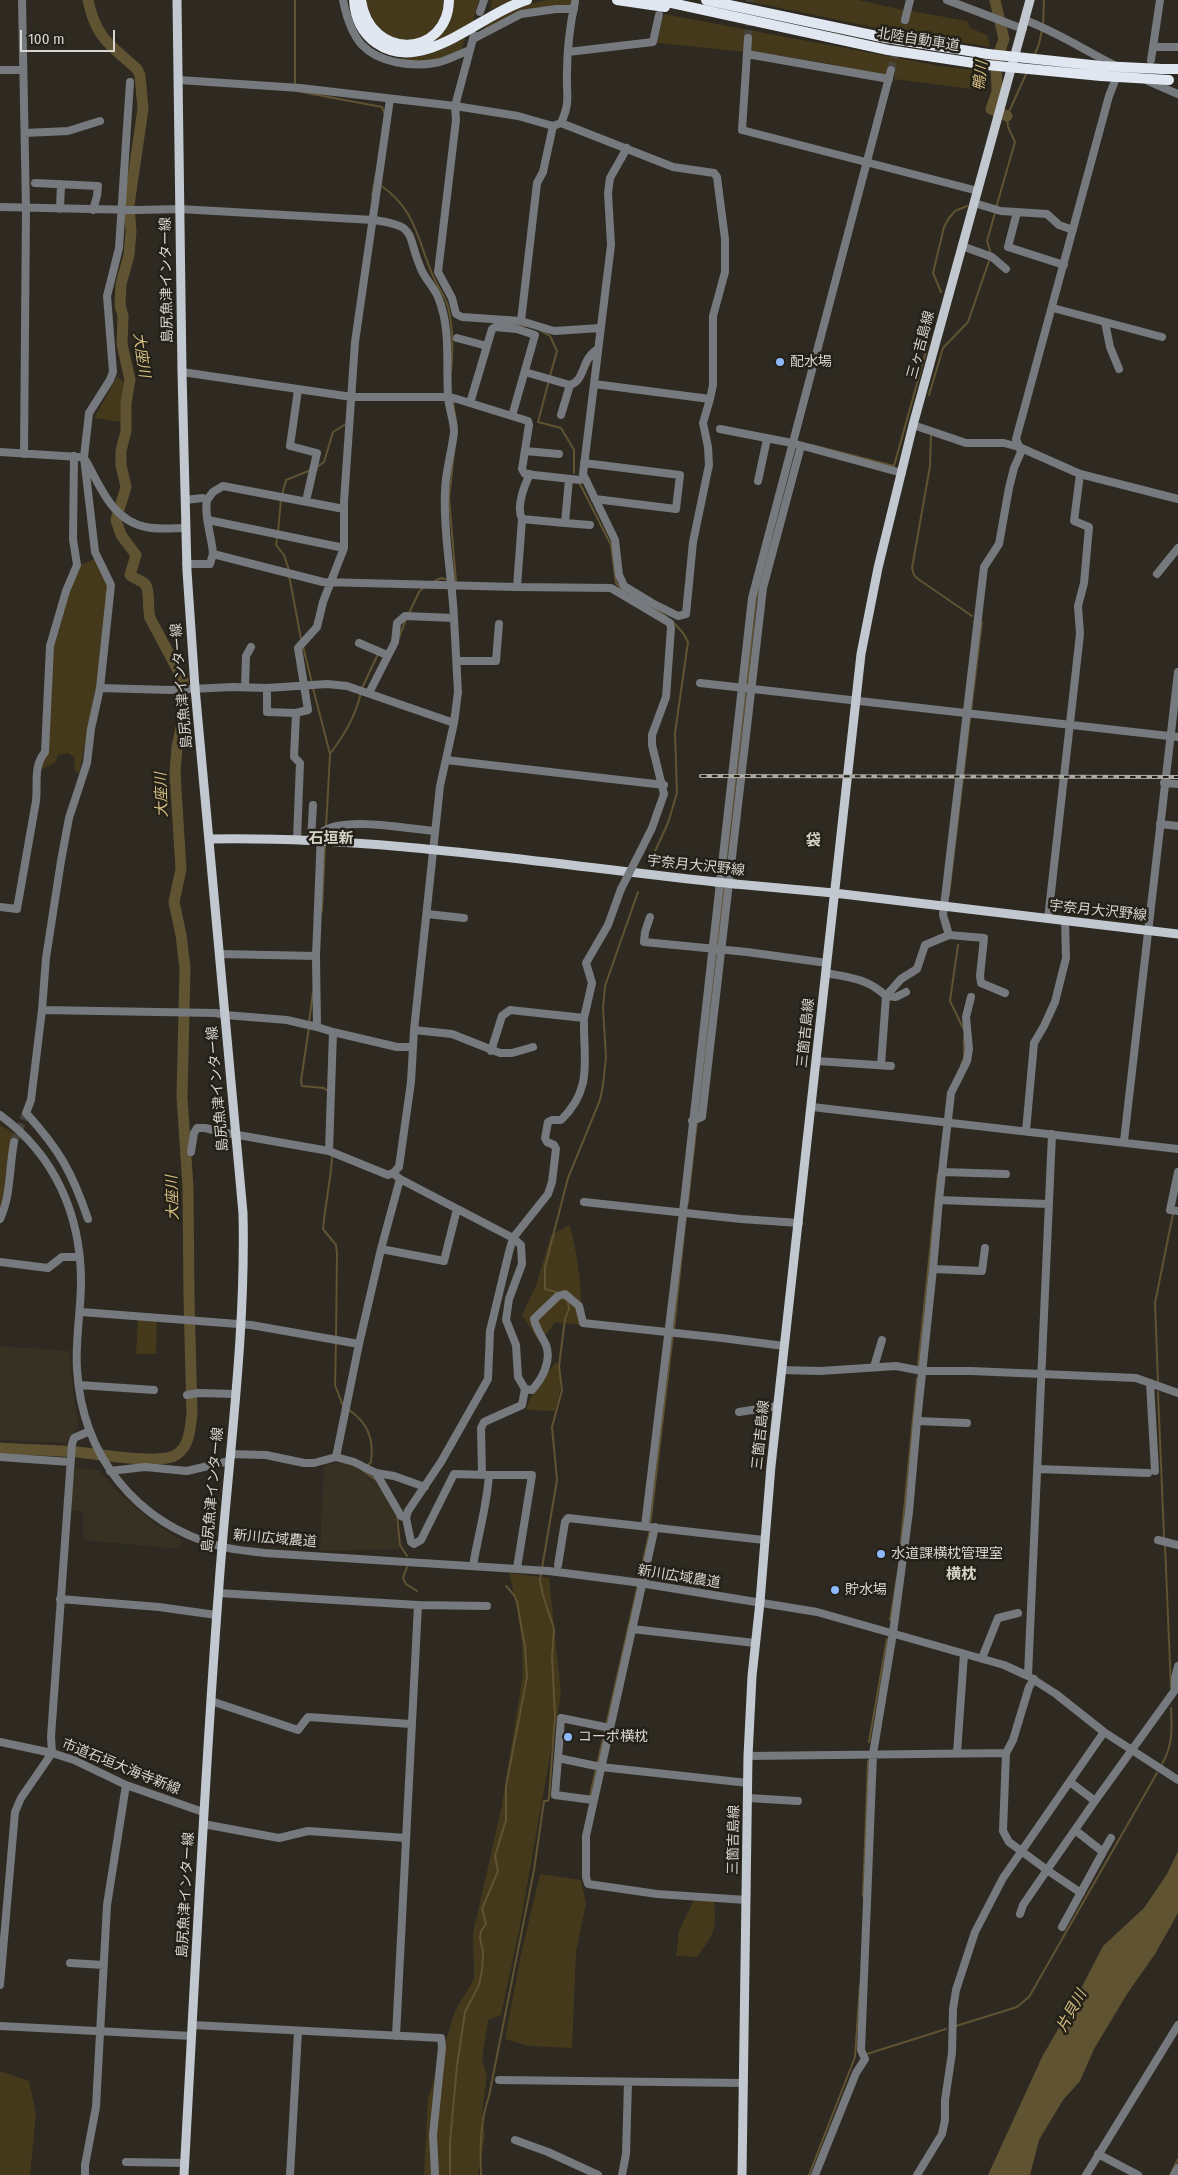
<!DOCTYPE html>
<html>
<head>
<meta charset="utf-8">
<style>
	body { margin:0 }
	#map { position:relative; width:1178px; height:2175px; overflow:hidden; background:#2e2a22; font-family:"Fira Sans Condensed",sans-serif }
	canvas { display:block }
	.scale { position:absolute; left:20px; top:30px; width:95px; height:22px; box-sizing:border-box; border:2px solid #d7d5d0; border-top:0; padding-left:6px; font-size:15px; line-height:18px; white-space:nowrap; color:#d7d5d0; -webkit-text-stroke:4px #242119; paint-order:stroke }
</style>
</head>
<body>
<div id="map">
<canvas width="1178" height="2175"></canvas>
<div class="scale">100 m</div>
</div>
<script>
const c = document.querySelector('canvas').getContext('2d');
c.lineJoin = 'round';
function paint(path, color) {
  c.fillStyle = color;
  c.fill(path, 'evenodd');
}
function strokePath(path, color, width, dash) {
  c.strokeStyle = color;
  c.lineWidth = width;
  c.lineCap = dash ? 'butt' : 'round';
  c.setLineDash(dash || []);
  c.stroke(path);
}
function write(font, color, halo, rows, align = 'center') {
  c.font = font + ' "Fira Sans Condensed","Noto Sans JP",sans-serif';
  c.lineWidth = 5;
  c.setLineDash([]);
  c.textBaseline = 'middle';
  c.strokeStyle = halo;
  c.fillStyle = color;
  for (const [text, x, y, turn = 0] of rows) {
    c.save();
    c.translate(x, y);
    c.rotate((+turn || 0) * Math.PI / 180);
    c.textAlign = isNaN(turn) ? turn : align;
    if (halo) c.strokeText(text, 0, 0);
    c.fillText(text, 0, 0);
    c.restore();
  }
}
paint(new Path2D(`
	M0,1346L69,1351L74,1398L79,1425L66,1443L0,1440Z
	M336,1463H348L367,1474L383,1488L395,1511L399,1549L320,1551L324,1466Z
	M72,1468L99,1470L121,1495L151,1521L182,1541L180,1549L83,1540V1511H69Z`), '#363123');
paint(new Path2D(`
	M366,0H445L443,15L435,27L423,37L411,40L390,38L373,24Z
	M454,0H479L473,21L456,33L429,45L428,43C443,31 453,20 454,0Z
	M492,0H513L490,10Z
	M547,0H572V5L555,6L484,30L486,23L519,6Z
	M742,0H859L903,10V18L911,11L967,21L970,28L987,35L990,47L882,29Z
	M664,14L940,66L983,71L979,82L971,89L894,79L896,68L890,66L886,77L820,62L777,55L657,43Z
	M465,38L462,49C439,60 420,65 394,58C421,60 441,50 465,38Z
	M117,377L124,382L121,422L94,418Z
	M95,559L109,587L96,689L79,774L75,770L74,757L68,753L58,755L55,763L40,770L52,651L65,603L80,565Z
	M0,1125L15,1134L12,1144L0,1214Z
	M570,1225C578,1258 583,1291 581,1325L555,1322L540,1343L522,1315L536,1286L551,1235Z
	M138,1320L157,1321L156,1354H136Z
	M556,1362C566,1376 559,1395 555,1411L526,1410C531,1393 544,1376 556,1362Z
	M509,1573L549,1578L561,1694L519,1931L501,2015L488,2020L482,2060L487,2075L482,2114L485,2136L478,2175H424L428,2098L455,2011L474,1979L473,1933L501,1810L523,1674L522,1643L517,1607Z
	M540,1874L581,1880L586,1903L576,1952L572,2048L528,2046L505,2039L521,1954Z
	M694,1900L714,1901C717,1931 714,1933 697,1957L676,1956L679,1931Z
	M0,2071L29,2081L36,2115L30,2175H0Z`), '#44391b');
paint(new Path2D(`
	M1178,1851V1913L1155,1954L1127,1994L1094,2049L1080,2081L1063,2100L1039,2140L1030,2175H988L1043,2055L1073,2004L1103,1946L1144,1908L1167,1874Z`), '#605332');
strokePath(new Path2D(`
	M1043,25L1044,0
	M1034,56L1039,44L1042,30
	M295,85V0
	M296,91L382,107L385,115
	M380,185C416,209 417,239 433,276C438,288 447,298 449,311C453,330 453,352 451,372
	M372,196L376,174
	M996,208L1015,142L1008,127L1007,116L1027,72
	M991,254L987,241L995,213
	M941,292L933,273L944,227L949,218L955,211L967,206
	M510,324L525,326
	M541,331L550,336L557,351L550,376
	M549,380L538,422L561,428L574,450V473
	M929,395L943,348L968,322L990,258
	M453,401L457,429
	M931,435L930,466L912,568L914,575L918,579L972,616
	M812,445L894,466L928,344
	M454,453L449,498L456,582
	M316,468L324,462L333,432L346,424
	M580,484L611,545L616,583L624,592
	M282,495L286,480L311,470
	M278,532L281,499
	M277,537L276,545L284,555L289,570
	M289,575L301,639
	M433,582L441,578L449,580
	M630,595L648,605
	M654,608L667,617
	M409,613L419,592L424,587
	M399,638L406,619
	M303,646L312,683
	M747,686L756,599L772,541
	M313,688L330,754L326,828
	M362,688L378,654
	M971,711L982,622
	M330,754C344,735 356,716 361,692
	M651,860L668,823L677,793L675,733L688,642L683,633L673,622
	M724,880L746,691
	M949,895L970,719
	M322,911L325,845
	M958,945L950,1001L964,1030
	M717,947L724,887
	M309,1022L313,992
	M309,1027L301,1081L302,1086L324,1088L329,1092
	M961,1065L964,1058V1037
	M698,1116L716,952
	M332,1156C331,1180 325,1205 323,1229L336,1245L337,1253L336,1338
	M688,1203L697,1121
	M556,1292L545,1289V1267L568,1178L600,1100L603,1085L606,1057L603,1008L605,986L638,892
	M674,1329L686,1215
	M336,1342L335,1385L343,1406
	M918,1365L938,1174
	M1158,1381L1155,1303L1173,1214
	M1158,1392L1164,1537
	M349,1410C368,1423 374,1439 371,1462L368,1465
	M362,1470L376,1480
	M397,1516L400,1545L407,1556
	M650,1526L673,1334
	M1165,1545L1171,1688
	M900,1551L917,1378
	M407,1567L403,1578L406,1584L417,1591
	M542,1568L557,1480L552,1427L562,1390L559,1366L565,1319L569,1309L568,1302L564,1298
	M639,1579L650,1530
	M890,1620L897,1578
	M606,1726L638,1584
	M869,1742L887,1639
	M1162,1764C1173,1745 1172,1729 1171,1708
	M597,1765L605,1730
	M590,1796L596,1769
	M863,1896L868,1761
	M956,2026L1017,2007L1029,1997L1157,1773
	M867,2054L946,2029
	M450,2175V2142L457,2066L465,2012L479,1985L482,1971L483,1952L480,1938L481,1931L486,1924L482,1909L498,1871L495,1856L506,1820V1786L527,1677L525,1647L517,1602L514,1595L506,1586
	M481,2175C480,2147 480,2122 489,2096L534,1870L544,1801H548L549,1798L555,1716L552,1656L554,1629L543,1595L540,1581L541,1572
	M809,2175L855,2057L860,1984
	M1170,2175L1178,2159`), '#605332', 2);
strokePath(new Path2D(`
	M995,0L1004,39L996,62L997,92L991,109L1007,116
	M0,1448C26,1450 51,1450 77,1452C98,1454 160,1465 176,1455C190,1446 190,1428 192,1414L189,1299L188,1187L182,1097L185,968L181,935L174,902L181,869L175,773L177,747L183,719V680L150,618C147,609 151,589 144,583C140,580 135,579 130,575L136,555L121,535L116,520L126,487L121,465V451L126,431V403L130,380L122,344L123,316L120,305L121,284L129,255L131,231L129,205L143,109L140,75L137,69C109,44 96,38 88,0`), '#605332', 11);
strokePath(new Path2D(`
	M748,38L750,0
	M891,70L905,20
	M14,1142L26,1113`), '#47443c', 8, [8, 4]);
strokePath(new Path2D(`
	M22,0L26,209L24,454
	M343,0C346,15 352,34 362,45C379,63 412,67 435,63C448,61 458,54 470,50
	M947,0L1023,29
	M480,12L484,0
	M905,20L910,0
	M1025,20C1065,35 1099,60 1137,76
	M474,35L455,106L456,120L438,272L452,298L456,314L462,317L521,321L554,331L600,328
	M748,38L742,130L978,191
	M473,39L521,14L556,9H574
	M1153,47L1160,0
	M568,52L653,42L659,15
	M747,54L889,79
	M1151,60L1153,47H1178
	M0,70H23
	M179,80L300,88L455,106L518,116L553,126L561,123C571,101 566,95 567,73C567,49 570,25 575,2
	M1148,81L1178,94
	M130,82L119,248L107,296L113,372L110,380L89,413L84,457L95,552L111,585L100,688L169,690L233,687L267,688L327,684L347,686L454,723L440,786L414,1030L411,1082L399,1167L393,1173L388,1175L329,1151L221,1132L205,1128H197L194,1133L191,1152
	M561,123L673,167L714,173L717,177L725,239V272L713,316V385L710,399L594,384
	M25,133L68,131L100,121
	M627,148L610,178L608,193L611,245L583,474L615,540L619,575L624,586L652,603L678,616L686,614L693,542L709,465L708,447L703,423L710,399
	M35,183L98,186L97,196L93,210
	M974,203L1001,211L1047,214L1059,225L1073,230
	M0,207L136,210L180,209L373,220C420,226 405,234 422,271C426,280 434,287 438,297C451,328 446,362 448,395C448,407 454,419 454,432C452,452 445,472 445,492C443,534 452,576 454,618L405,616L397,623L395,642L369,693
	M60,209L61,184
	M1017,212L1008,247L1064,265
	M962,246L992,257L1006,269
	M1053,308L1162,337
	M521,321L537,183L543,172L553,126
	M1105,322L1110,347L1119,369
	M457,338L487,346
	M182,372L352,397H448L457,399L528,421L529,425L522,469L525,474L580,480L584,478
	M525,372L570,385C586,380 580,360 598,349
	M298,390L290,446L317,453L306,501
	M470,403L492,329L495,327L517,329L535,335L512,416
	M561,415L570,385
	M913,425L966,443H1004L1019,447L1080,474L1178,499
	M720,429L792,443L902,473
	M525,451L559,454
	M0,452L79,457
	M86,461C101,488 113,521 146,527C158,530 173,528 185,528
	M584,463L680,475L676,509L595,499
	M530,474C524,486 516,507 522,519L565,523
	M569,479L565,523L590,525
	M758,481L767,439
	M185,500L203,498L207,500L213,492L223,486L344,509
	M207,500C204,517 212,537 213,554L323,582L517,587
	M522,519L517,587L611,588L670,623L671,628L666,697L652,735V745L664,794L652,828L640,852
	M208,520L344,548
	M186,564H210L213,554
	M1157,574L1178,548
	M359,643L387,655
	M457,661H496L499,624
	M700,683L1178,737
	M245,687L246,656L251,647
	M100,688L91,729L87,763L69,818L61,861L46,958L42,1010L216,1013L225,1015L287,1020L317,1027L316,956L321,833C340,815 409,829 435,831
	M267,688V712L296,713L308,710L298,648L317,627L323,602L344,548V502L355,342L390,99
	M296,713L294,757L300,763L297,839
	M454,723L458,692L454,618
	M446,760L664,785
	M1164,783L1178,784
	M1160,824L1178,826
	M311,840L313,805
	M0,907L17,909L36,801C38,783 33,767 45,752L50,646L66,591L77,565L73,539L74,456
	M427,914L464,918
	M650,917L645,932L644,942L747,952L827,963
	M1048,919L1080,634L1078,606L1084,583L1089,527L1074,521L1080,474
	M949,935L984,938L980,976L981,983L1005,993
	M220,954L316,956
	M826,973C851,978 867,978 886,996L901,979L917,969L925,945L949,935L943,915L984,567L999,544L1009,488L1014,468L1021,452L1016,439L1109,96L1118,73
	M971,997L966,1017L969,1049L967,1061L951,1093L942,1172L1006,1174
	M42,1010L31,1100L26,1113C59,1149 72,1172 88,1219
	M584,1018L592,983L586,963L608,925L621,889
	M317,1027L333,1032L329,1151
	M414,1030L452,1034L500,1053H512L533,1047
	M333,1032L397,1047H413
	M817,1061L891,1066
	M881,1065L886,996L896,997L906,992
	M812,1107L1178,1149
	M0,1115C55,1155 81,1215 81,1282C81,1311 75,1340 77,1369C82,1456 136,1523 219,1546C233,1550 249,1551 264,1553L549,1571L634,1582
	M692,1121L702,1117L763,588L801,446
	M1026,1131L1034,1043L1044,1026L1055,1002L1066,958L1065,921
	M1124,1141L1178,672
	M942,1172L939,1200L1049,1204
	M1178,1172L1170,1210L1178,1211
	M393,1173L400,1179L513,1238L521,1245L522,1264L509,1299L506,1320L516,1345L518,1377L525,1389L532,1390C542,1379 552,1361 546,1345C542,1336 536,1329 534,1319L558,1296L565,1294L579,1306L583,1323L722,1338L784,1346
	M939,1200L933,1269L982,1271L985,1248
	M584,1202L741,1219L799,1223
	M0,1219C11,1196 9,1168 14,1142
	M381,1249L400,1179
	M0,1262L48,1268L62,1257H80
	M933,1269L917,1421L967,1423
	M81,1312L251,1325L359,1344L336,1457L314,1463H304L266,1455L230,1454
	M359,1344L381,1249L444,1261L457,1209
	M874,1367L882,1340
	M782,1370L820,1371L896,1366L922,1371H971L1136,1378L1178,1393
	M1150,1383L1155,1471
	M79,1385L154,1390
	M187,1395L198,1393L235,1394
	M739,1412L778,1406
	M0,1457L70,1462
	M336,1457L354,1462L376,1473L394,1476L425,1487
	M1038,1469L1148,1473
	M110,1471L145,1467L187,1471L229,1461
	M376,1473L401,1516L406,1518L408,1511L441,1462L488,1379L490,1331L509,1252L513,1238L548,1194L552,1182L556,1149L554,1145L547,1142L545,1138L548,1122L552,1120H561C594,1088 583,1059 584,1018L510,1010L502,1016L491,1051
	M482,1475L481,1428L484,1422L522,1405L525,1389
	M406,1518L411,1542L414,1544L421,1540L454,1474L489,1475
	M645,1526L683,1212L752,598L891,70
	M655,1527L586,1836V1877L588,1884L657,1894L746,1900
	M1158,1540L1178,1545
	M558,1565L565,1522L568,1518L764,1540
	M473,1566C478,1535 487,1506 489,1475H532L517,1568
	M646,1584L817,1612L1004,1665L1028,1676L1056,1694L1104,1732L1178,1780
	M218,1593L418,1605L396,2036
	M60,1599L159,1607L216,1615
	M418,1605L487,1606
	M632,1629L755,1643
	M982,1658L998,1618L1018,1613
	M1028,1676L1052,1134
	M1034,1679L1029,1687L1013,1740L1006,1753L1003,1831L1009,1842L1047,1870L1095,1801
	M211,1701L298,1730L308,1717L411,1724
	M610,1728L561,1718L558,1758L601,1767L748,1783
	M0,1742L52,1753L74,1760L126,1785L203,1812
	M957,1753L964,1654
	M748,1756L1006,1753
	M558,1758L555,1795L593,1800
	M1070,1782L1095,1801L1175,1690V1678L1178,1666
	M748,1798L798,1801
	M203,1824L279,1838L308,1831L406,1838
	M1075,1830L1103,1852L1111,1838
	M1020,1914L1023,1905L1047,1870L1081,1893
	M1062,1927L1103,1852
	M70,1963L104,1965
	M0,1985L15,1812L21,1798L52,1753L51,1737L72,1444L74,1438L90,1431
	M193,2025L441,2038L442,2047L433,2135L435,2175
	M0,2026L192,2036
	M499,2080L744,2083
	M515,2140L548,2152L598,2175
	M1098,2154L1138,2175
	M126,2162L185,2163
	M85,2175V2165L96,2107L107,1905L126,1785
	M290,2175L298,2031
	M622,2175L626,2154L628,2082
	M815,2175L856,2073L865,2059L861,2050L873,1754L893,1633L909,1512L917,1421
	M917,2175L942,2134L945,2120V2100L952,2053L953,2009L956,1990L975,1932L1003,1878L1104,1732
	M1086,2175L1178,2025
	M1174,2175L1178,2168`), '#76797d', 8);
strokePath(new Path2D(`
	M177,0L182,372L187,571L195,688L243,1213C246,1337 228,1461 219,1585C204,1781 195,1978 184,2175
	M210,839C379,836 548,864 716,882
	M735,884L834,893L1178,934
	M742,2175L748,1756L752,1676L760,1602L771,1466L861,654L878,568L913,425L1030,0`), '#c2c8d0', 9);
strokePath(new Path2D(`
	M354,0C355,17 362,33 376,43C423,76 481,13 527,0
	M361,0C370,62 448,57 449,0
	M617,0L665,7
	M658,0L888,50L987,65
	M706,0L886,38L988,54
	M1162,69H1178`), '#e0e7f1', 10);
const rail = new Path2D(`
	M701,776L1178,777`);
strokePath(rail, '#adaaa4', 4);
strokePath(rail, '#242119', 2, [5.5]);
strokePath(new Path2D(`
	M621,889L640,852
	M634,1582L646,1584`), '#76797d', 8);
strokePath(new Path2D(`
	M716,882L735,884`), '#c2c8d0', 9);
strokePath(new Path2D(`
	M988,54L1101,66L1162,69
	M987,65L1101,76L1169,80`), '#e0e7f1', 10);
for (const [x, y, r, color] of [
	[780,362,5,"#8eb9fc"],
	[881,1554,5,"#8eb9fc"],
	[835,1590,5,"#8eb9fc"],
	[568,1737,5,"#8eb9fc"]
]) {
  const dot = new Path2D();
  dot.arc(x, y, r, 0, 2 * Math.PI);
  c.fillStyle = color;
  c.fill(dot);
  strokePath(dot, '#242119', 2);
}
write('14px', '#d7d5d0', '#242119', [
	["北陸自動車道",918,40,9],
	["島尻魚津インター線",167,280,-91],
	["三ヶ吉島線",921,345,-75],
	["島尻魚津インター線",182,686,-95],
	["宇奈月大沢野線",696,866,6],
	["宇奈月大沢野線",1098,911,6],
	["三箇吉島線",806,1033,-84],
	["島尻魚津インター線",218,1089,-95],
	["三箇吉島線",761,1435,-84],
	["島尻魚津インター線",213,1490,-85],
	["新川広域農道",275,1539,5],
	["新川広域農道",679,1577,9],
	["市道石垣大海寺新線",121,1767,22],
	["三箇吉島線",734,1840,-89],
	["島尻魚津インター線",186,1895,-87]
]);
write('14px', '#d7d5d0', '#242119', [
	["配水場",790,362],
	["水道課横枕管理室",891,1554],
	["貯水場",845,1590],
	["コーポ横枕",578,1737]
], 'left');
write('italic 15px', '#d6bf83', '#242119', [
	["鴨川",981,76,-84],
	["大座川",141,355,82],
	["大座川",162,795,-92],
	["大座川",173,1198,-92],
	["片貝川",1072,2011,-61]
]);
write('bold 15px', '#d7d3c8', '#242119', [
	["石垣新",331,839],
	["袋",813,841],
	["横枕",961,1575]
]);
</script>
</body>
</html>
